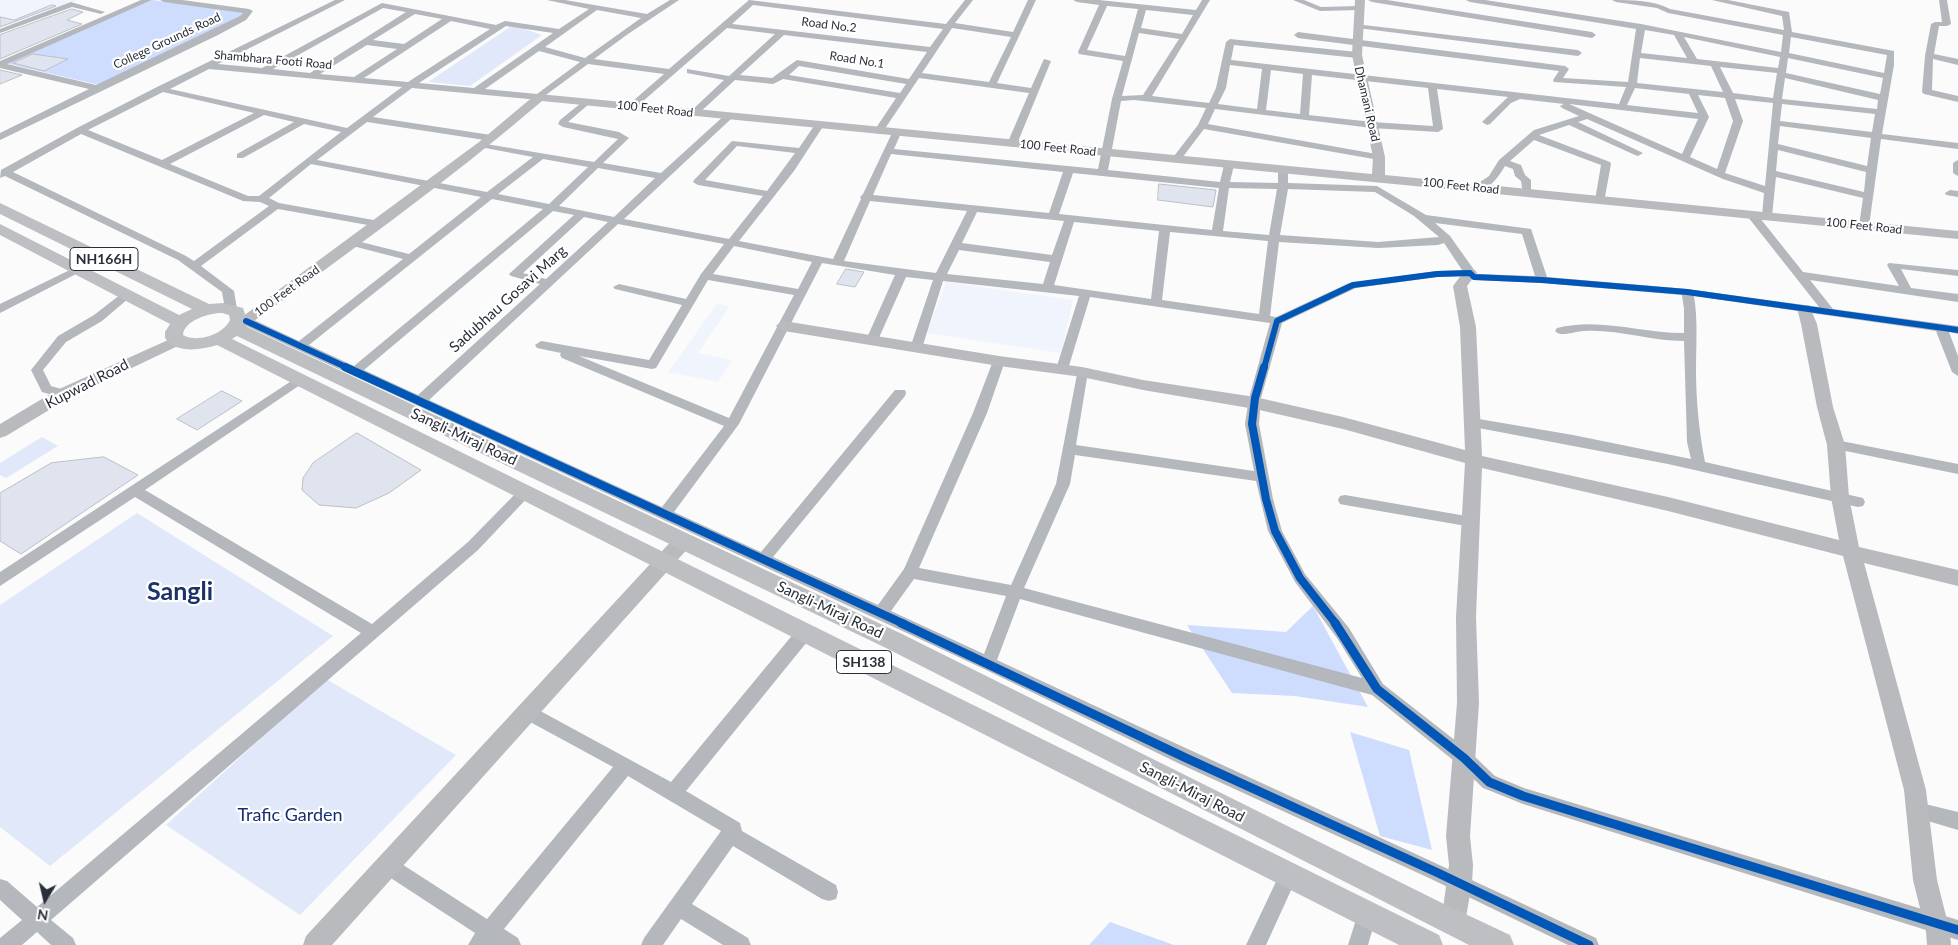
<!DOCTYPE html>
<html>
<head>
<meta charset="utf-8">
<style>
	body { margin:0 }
	#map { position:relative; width:1958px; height:945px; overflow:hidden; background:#fbfbfb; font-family:Lato,sans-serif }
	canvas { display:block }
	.north { position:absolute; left:20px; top:875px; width:50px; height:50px; -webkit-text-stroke:4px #fff; paint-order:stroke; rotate:189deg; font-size:14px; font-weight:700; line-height:20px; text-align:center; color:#292f3a }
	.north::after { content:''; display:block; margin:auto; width:18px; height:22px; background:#292f3a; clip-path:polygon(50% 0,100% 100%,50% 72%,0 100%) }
</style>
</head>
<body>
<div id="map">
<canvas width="1958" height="945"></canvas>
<div class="north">N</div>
</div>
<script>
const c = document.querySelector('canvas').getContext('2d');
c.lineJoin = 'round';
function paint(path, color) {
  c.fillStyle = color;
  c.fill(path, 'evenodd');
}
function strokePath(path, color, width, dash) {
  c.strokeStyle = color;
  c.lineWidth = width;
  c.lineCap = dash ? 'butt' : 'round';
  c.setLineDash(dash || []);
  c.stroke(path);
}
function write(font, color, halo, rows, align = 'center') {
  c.font = font + ' Lato,sans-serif';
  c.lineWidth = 4.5;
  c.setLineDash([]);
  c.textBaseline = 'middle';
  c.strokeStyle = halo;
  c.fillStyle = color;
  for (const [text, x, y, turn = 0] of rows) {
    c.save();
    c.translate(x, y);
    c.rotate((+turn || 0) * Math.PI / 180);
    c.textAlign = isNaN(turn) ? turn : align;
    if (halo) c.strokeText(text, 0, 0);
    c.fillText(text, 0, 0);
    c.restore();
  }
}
paint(new Path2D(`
	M0,0H78L13,26L0,23Z
	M946,282L1073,300L1061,353L927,333Z
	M717,304L730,306L698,353L732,360L718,382L668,372Z`), '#f0f4fd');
paint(new Path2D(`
	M513,25L542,35L470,86L428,82Z
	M42,437L58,446L6,478L0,475V463Z
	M137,513L333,636L50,866L0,827V605Z
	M326,679L456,755L300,915L166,825Z`), '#e0e8f9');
paint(new Path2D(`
	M152,0L244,12L239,18L99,85L5,63Z
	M1313,606L1368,707L1295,696L1232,693L1187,625L1286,632Z
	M1350,732L1409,750L1432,850L1380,836Z
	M1110,922L1174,945H1089Z`), '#ceddfd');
const building = new Path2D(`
	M52,5L56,6L0,27V17L14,20Z
	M72,9L83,12L67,20L82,24L0,59V35Z
	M33,54L68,59L44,71L13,63Z
	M0,70L22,75L0,84Z
	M1159,184L1216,190L1213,207L1158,200Z
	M846,269L864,272L855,287L837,284Z
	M222,391L242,401L197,430L177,419Z
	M357,433L421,470L389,493L356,508L319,505L302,490L303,478L313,463Z
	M104,457L138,475L21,554L0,541V493L51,463Z`);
paint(building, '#e0e4ee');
strokePath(building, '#bcbfc4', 1);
paint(new Path2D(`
	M141,0H152L7,64L96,85L240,16L243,13L164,2L160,0H182L249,9L253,11L246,20L218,35L0,140V133L89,89L0,68V61Z
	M335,0H345L218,64L262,68L382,3L496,25L505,21L559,29L589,9L547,0H565L647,14L670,0H679L628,34L594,59L669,69L749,0L946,24L965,0H973L955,23L1013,32L1028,0H1036L997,83L1031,88L1044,59L1051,61L1017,144L1012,147L1007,144L1029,93L919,78L882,133L879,134L874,131L896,98L783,79L773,84L735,80L697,115H691V111L724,80L687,73V69L729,76L775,34L727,28L634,109L631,110L626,107L664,74L588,64L539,100L412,88L373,117L491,135L496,138L491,141L367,122L317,160L487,192L533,157L480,147V143L594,162L618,139L563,127L558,124L560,120L586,99L591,102L589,104L568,122L619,132L629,138L603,163L661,173L726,114L729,113L734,116L732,118L624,219L729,239L763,196L698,185L693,182L694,180L732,141L799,148L816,123L819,122L824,125L794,171L739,241L833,259L861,199L860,197L863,194L893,131L896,130L901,133L894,149L1098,169L1112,99L1123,61L1079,54L1078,52L1099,5L1077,2L1073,0H1099L1196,10L1202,0H1210L1152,96L1209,103L1216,88L1226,42L1230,39L1357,52L1361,55L1357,58L1234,45L1231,60L1619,104L1626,87L1554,82L1553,80L1559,71L1298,38L1294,35L1298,32L1565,66L1569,69L1563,78L1628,82L1636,29L1470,2L1466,0H1485L1641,24L1781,52L1783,35L1668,13L1657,8L1616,2L1612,0C1632,0 1653,0 1670,9L1784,30L1782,16L1712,0H1728L1789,12L1792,32L1894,51V65L1882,134L1958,143V149L1881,139L1869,226L1864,229L1859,226L1863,198L1776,177L1772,216L1771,218H1763L1762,216L1764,193L1723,179L1587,119L1578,122L1643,153L1638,156L1635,155L1569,125L1539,135L1610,162L1611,164L1604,202L1600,203L1595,200L1601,165L1534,140L1510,161L1521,165L1525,175L1531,180V194H1523L1521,181L1515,176L1513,169L1505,166C1499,176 1488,193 1474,190V186L1489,176L1499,160L1534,130L1579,116L1562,108L1560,106L1564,104L1520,99L1511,103L1490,124L1487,125L1482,122L1484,120L1508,97L1437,89L1443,129L1438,132L1372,128L1215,109L1208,124L1382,155V159L1379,160L1204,129L1179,162L1176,163L1171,160L1198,125L1206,108L1134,100L1121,101L1108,170L1220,182L1224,165L1229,162L1234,165L1230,182L1278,183V170L1283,167L1288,170V183L1377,186L1426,215L1531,229L1547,277L1687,289L1819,307L1748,217L1747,215L1748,213H1756L1803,272L1899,286L1887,265L1889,263L1958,270V276L1901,269L1911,288L1958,294V302L1810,280L1833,309L1958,326V334L1949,332L1958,356V376L1952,372L1936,331L1694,296C1698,320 1696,345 1696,370C1696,400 1699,432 1705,462L1863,498L1865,502L1863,506L1858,507L1668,464L1468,426L1466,423L1468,420L1473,418L1573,435L1691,459L1687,442L1684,341C1650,341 1617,329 1584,331C1575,331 1561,338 1555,331L1557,328C1599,317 1641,333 1684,333V309L1682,295L1542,283L1474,280L1467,276L1437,277L1356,288L1282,323L1261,398L1259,424L1273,499L1282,531L1305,574L1349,628L1383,684L1470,752L1495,776L1524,788L1958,920V940L1523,804L1483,788L1458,764L1372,695L1020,599L997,660C1196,754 1397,844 1596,938L1599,945H1568L1429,878L1180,764L982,668L242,324L240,321L242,318H250L299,341L403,259L349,245L348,243L349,241L353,240L409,254L481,197L311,164L269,198L279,203L379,221L384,224L379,227L278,209L201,266L234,291L237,309L231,313L225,309L222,292L178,260L5,176L0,178L1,170L77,128L157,87ZM753,5L943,29L930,47L732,24ZM1107,6L1138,9L1125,56L1087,50ZM383,8L406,12L310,73L273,69ZM597,10L641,18L585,58L545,47ZM1146,10L1193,15L1182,34L1141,28ZM415,14L442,19L404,44L373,40ZM451,21L490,29L408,82L364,78ZM506,26L553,33L474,88L419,83ZM952,28L1011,37L989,82L922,73ZM1645,30L1674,35L1687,58L1641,53ZM1139,33L1179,39L1143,95L1122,96ZM784,35L927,52L909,79L797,60L772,78L740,75ZM1684,37L1780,57L1778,68L1697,59ZM1791,37L1887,55L1884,73L1789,53ZM367,45L397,49L354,77L320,74ZM539,51L580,62L537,94L485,89ZM1640,58L1711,66L1723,92L1637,83ZM1788,58L1883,78L1880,94L1786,73ZM1230,65L1262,69L1257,109L1218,104L1226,88ZM799,66L906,84L900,93L789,75ZM1720,67L1777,73L1773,98L1733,93ZM209,69L402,87L347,128L170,89ZM1271,70L1303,74L1300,114L1266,110ZM1312,75L1428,88L1433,126L1372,122L1309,115ZM1785,78L1878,100L1877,109L1782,99ZM1635,88L1689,94L1698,113L1627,105ZM163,92L254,113L162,160L88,130ZM1698,95L1725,98L1733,121L1717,169L1690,157L1709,117ZM1735,99L1773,103L1765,186L1725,173L1743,121ZM1569,104L1698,119L1682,154ZM1782,104L1875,114L1872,132L1780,121ZM264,115L294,122L237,154V158H243L304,124L341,132L259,196H248L170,164ZM1780,126L1871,138L1867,166L1778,144ZM81,134L243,201L260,202L269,206L194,261L186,256L13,172ZM737,146L795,153L767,191L705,180ZM1778,150L1866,172L1864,192L1776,171ZM891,154L1063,172L1049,213L873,195ZM543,159L588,167L549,204L498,194ZM598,168L655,178L614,217L559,206ZM1073,173L1219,188L1212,230L1059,214ZM1229,188L1277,189L1269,235L1223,231ZM1288,189L1375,192L1414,216L1439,237L1378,242L1280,235ZM492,199L543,209L354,366L309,345ZM870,201L967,211L936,273L844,261ZM553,211L574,215L509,274L511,276L540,284L418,395L364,370ZM977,212L1064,221L1052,255L962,243ZM584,217L608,222L546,279L523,273ZM1074,222L1159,231L1151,299L1054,285ZM1435,223L1522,234L1535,276L1477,274L1450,236ZM618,224L724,244L701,274L686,299L619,284L613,287L615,289L682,305L649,360L541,341L535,345L537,348L561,353L560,355L562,358L724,426L662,507L429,400ZM1170,232L1268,241L1259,314L1162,300ZM1279,242L1378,248L1438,245L1444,243L1462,270L1437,271L1349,283L1276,317L1270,316ZM734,246L812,262L798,289L713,274ZM959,250L1050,262L1043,284L947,274ZM822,263L895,275L866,340L872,344L878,340L906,277L933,280L911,345L917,349L923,345L943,281L1079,296L1056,369L1062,373L1068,369L1090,297L1270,323L1249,398L1245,424L1254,471L1076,445L1088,372L1086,369H1078L1056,484L1011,585L919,568L987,413L1005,361L999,357L993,361L973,413L904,569L878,605L773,557L905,396L906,393L905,390H895L761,552L674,512L739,424ZM708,280L794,295L729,418L579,356L652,369L656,368ZM1075,455L1256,481L1268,531L1295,582L1337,638L1362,678L1024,588L1070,484ZM914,579L1006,596L984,654L891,611Z
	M1293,0H1304L1321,7L1359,6L1363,8L1359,10L1320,11Z
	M1368,0H1387L1592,32L1596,35L1592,38L1372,2Z
	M1939,0H1947L1951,24L1947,26H1939L1934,54L1958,59V65L1933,59L1932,90L1958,96V102L1924,94L1922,92L1925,56L1931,24L1935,22H1942Z
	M71,2L105,12L101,14L72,7L0,33V29Z
	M1355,24L1578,50L1582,53L1578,56L1358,28L1354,26Z
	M1958,160V176L1953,173V163Z
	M1950,190L1958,191V197L1946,195L1945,193Z
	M78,266L84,269L82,271L0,313V304Z
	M125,292L129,294L131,296L129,298L102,321L66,342L43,370L51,386L68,391L69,394L68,397L63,398L42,392L31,370L58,336L94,315L121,294Z
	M299,376L305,380L303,383L145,490L372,624L468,542L520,489L525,488L530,489L532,493L478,550L51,920L73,938L76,945H51L37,932L22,945H0V938L22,920L0,900V879L7,881L37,907L361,633L135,497L0,586V572Z
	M1836,440L1958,464V474L1831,448L1829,445L1831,442Z
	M1345,495L1472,517L1477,518L1479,522L1477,526L1472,527L1345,505L1340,504L1338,500L1340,496Z
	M805,626L811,627L813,632L811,637L686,791L740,823L742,831L836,885L838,892L836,899L829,901L822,899L733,846L692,904L748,938L751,945H723L681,919L663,945H641L644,938L721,831L628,776L504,929L518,938L521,945H468L475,933L380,871L378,865L380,859L387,856L394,859L487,919L613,767L521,717L519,712L521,707L527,705L533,707L671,782L799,627Z
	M1917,802L1958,812V830L1911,816L1908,810L1911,804Z
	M1289,866L1296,869L1298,875L1266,945H1246L1282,869Z
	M1367,904L1374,907L1377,914L1368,945H1348L1360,907Z`), '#b4b7bb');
paint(new Path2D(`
	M1355,0H1365L1362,55L1385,157V175L1958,231V239L542,101C446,183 343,257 240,331H230L227,328L479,142L535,95L539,94L1372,174L1373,157L1352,55Z
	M1470,269L1475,270L1477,273L1467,286L1476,327L1482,456L1668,497L1839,540L1831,497L1827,445L1817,407L1801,324L1797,308L1799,305H1809L1817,324L1833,407L1845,445L1849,497L1859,547L1958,570V586L1864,563L1926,790L1937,880L1950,932L1951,945H1927L1926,932L1913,880L1904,790L1843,556L1668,511L1482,468L1476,617L1479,703L1470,836L1473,865L1472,883L1465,923L1462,932L1453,935L1444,932L1441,923L1449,865L1446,836L1457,703L1456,617L1465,463L1343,429L1255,409L1143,390L1082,377L999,366L784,331L779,329L776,326L779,323L784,321L999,356L1082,367L1143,380L1255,397L1343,417L1465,450L1460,327L1453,286L1465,270Z
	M177,336L182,338L185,341L182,344L69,398L6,436L0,438V424L57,390Z
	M683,534L690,536L692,541L690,546L332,945H303L306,936L676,536Z`), '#b8babe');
paint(new Path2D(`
	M0,203L209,304L223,303L243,308L247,320L245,326L902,634L1444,904L1510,935L1514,945H1469L886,648L237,336L232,339L1439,935L1443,945H1399L217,345C201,350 176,354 165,338V332L170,324L0,235V224L179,315L192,309L0,214ZM222,313L229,315L230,320C223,335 197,343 183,335C184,320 210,313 222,313Z`), '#bdbfc2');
strokePath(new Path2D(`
	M246,321L348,368
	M1264,368L1277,321L1353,285L1437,274L1470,273L1474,277L1542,280L1687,292L1958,330`), '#0057b8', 6);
strokePath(new Path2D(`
	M345,367L904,624
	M1264,367L1255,398L1252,424L1266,499L1275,531L1300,578L1336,624`), '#0057b8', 8);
strokePath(new Path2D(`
	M901,623L1186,758L1436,872L1589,945
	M1335,623L1377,689L1464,758L1489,782L1523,796L1958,930`), '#0057b8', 9);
write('12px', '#292f3a', '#fff', [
	["Road No.2",829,25,7],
	["College Grounds Road",167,41,-25],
	["Shambhara Footi Road",273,60,5],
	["Road No.1",857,60,9],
	["Dhamani Road",1367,104,77],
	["100 Feet Road",655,109,6],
	["100 Feet Road",1058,148,6],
	["100 Feet Road",1461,186,6],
	["100 Feet Road",1864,226,6],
	["100 Feet Road",287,291,-36]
]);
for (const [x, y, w] of [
	[104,259,68],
	[864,662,55]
]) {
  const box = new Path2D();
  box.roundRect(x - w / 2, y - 11.5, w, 23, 4);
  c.fillStyle = '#fff';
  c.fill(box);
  strokePath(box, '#292f3a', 1);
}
write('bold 14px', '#292f3a', null, [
	["NH166H",104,259],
	["SH138",864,662]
]);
write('15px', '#292f3a', '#fff', [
	["Sadubhau Gosavi Marg",508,299,-42],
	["Kupwad Road",87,384,-27],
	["Sangli-Miraj Road",464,437,25],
	["Sangli-Miraj Road",830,610,25],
	["Sangli-Miraj Road",1192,792,27]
]);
write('18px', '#173071', '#fff', [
	["Trafic Garden",290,815]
]);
write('bold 25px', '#1c336a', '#fff', [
	["Sangli",180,592]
]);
</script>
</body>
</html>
